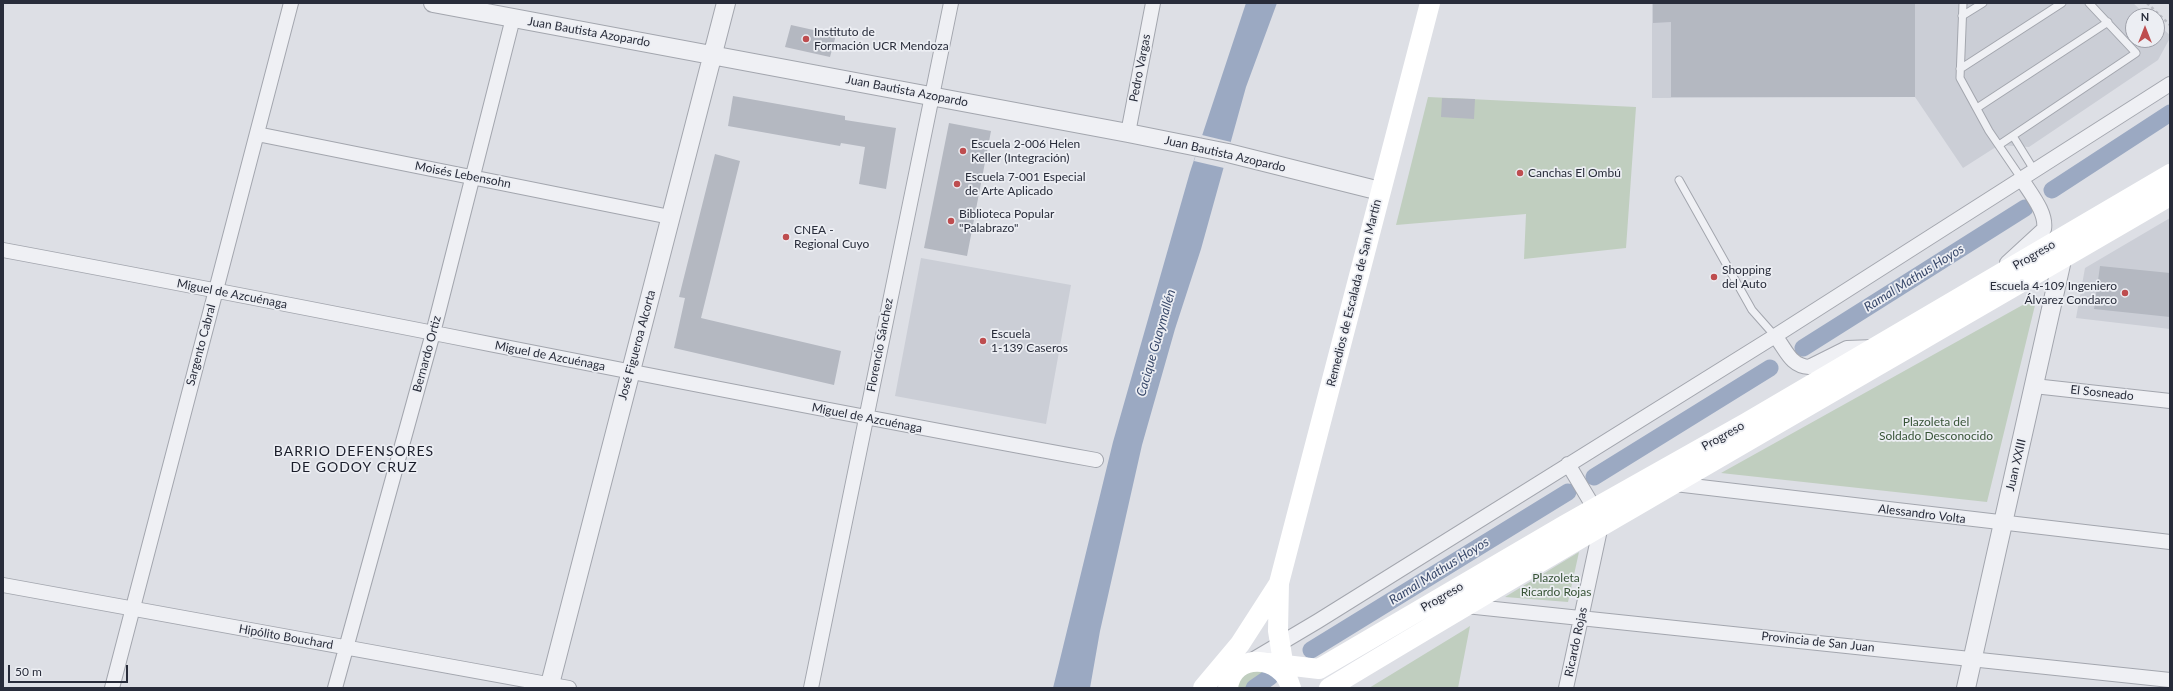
<!DOCTYPE html>
<html>
<head>
<meta charset="utf-8">
<style>
	body { margin:0 }
	#map { position:relative; width:2173px; height:691px; overflow:hidden; background:#dddfe5; font-family:Lato,sans-serif }
	canvas { display:block }
	.frame { position:absolute; inset:0; border:4px solid #282c3a; pointer-events:none }
	.north { position:absolute; left:2125px; top:8px; width:40px; height:40px; box-sizing:border-box; background:#eceef3; border:1px solid #9ea0a9; border-radius:50%; rotate:0deg; font-size:11px; font-weight:700; line-height:16px; text-align:center; color:#282c3a }
	.north::after { content:''; display:block; margin:auto; width:14px; height:18px; background:#be4d4f; clip-path:polygon(50% 0,100% 100%,50% 72%,0 100%) }
	.scale { position:absolute; left:8px; top:665px; width:120px; height:18px; box-sizing:border-box; border:2px solid #282c3a; border-top:0; padding-left:5px; font-size:12px; line-height:14px; white-space:nowrap; color:#282c3a; -webkit-text-stroke:3px #eceef3; paint-order:stroke }
</style>
</head>
<body>
<div id="map">
<canvas width="2173" height="691"></canvas>
<div class="frame"></div>
<div class="north">N</div>
<div class="scale">50 m</div>
</div>
<script>
const c = document.querySelector('canvas').getContext('2d');
c.lineJoin = 'round';
function paint(path, color) {
  c.fillStyle = color;
  c.fill(path, 'evenodd');
}
function strokePath(path, color, width, dash) {
  c.strokeStyle = color;
  c.lineWidth = width;
  c.lineCap = dash ? 'butt' : 'round';
  c.setLineDash(dash || []);
  c.stroke(path);
}
function write(font, color, halo, rows, align = 'center') {
  c.font = font + ' Lato,sans-serif';
  c.lineWidth = 3.5;
  c.setLineDash([]);
  c.textBaseline = 'middle';
  c.strokeStyle = halo;
  c.fillStyle = color;
  for (const [text, x, y, turn = 0] of rows) {
    c.save();
    c.translate(x, y);
    c.rotate((+turn || 0) * Math.PI / 180);
    c.textAlign = isNaN(turn) ? turn : align;
    if (halo) c.strokeText(text, 0, 0);
    c.fillText(text, 0, 0);
    c.restore();
  }
}
paint(new Path2D(`
	M1652,3H2133L2147,16H2133V40H2157V24L2170,35V38L2158,60L2029,147L1999,145L1963,168L1915,97L1652,98Z
	M2170,218V329L2076,318L2085,268Z
	M921,258L1071,285L1046,424L895,396Z`), '#cbced6');
paint(new Path2D(`
	M1428,97L1636,107L1626,248L1524,259L1526,214L1396,225Z
	M2037,297L1987,502L1721,473Z
	M1579,552L1568,602L1505,597Z
	M1470,626L1458,688H1369L1464,630Z
	M1250,670L1269,673L1245,688H1235L1237,682Z`), '#c0cebf');
paint(new Path2D(`
	M1246,3H1277L1246,87L1201,249L1175,329L1142,445L1100,631L1090,688H1053L1113,442L1190,172Z`), '#9ba9c2');
paint(new Path2D(`
	M1202,135L1231,142L1224,168L1194,161Z`), '#dddfe5');
strokePath(new Path2D(`
	M2052,190L2170,113
	M1803,348L2025,208
	M1594,477L1770,368
	M1311,650L1568,492
	M1254,688L1270,677`), '#9ba9c2', 17);
paint(new Path2D(`
	M1653,3H1915V97H1671V22L1653,23Z
	M791,25L836,35L830,57L785,47Z
	M733,96L845,116V120L896,128L886,189L859,184L865,147L841,143L840,146L728,126Z
	M1442,98L1475,99L1474,119L1441,117Z
	M949,123L991,131L967,256L924,248Z
	M715,154L740,161L701,318L841,351L834,385L674,348L685,298L679,297Z
	M2100,266L2170,273V317L2094,309Z`), '#b4b8c1');
const service = new Path2D(`
	M1963,3L1960,78L1989,131L2021,178
	M1962,16L1983,3
	M1960,69L2062,3
	M1977,108L2108,22
	M2013,136L2034,170
	M1999,145L2136,53L2089,3
	M1679,180L1752,310L1775,336`);
const minor = new Path2D(`
	M1128,133L1153,3
	M257,134L670,217
	M3,250C368,318 731,394 1096,460
	M2007,263L2044,229C2047,212 2029,192 2021,178
	M1775,336C1786,349 1790,366 1809,367L1847,348L1874,347
	M2034,386L2170,401
	M1675,484L2170,542
	M3,585L569,688
	M1466,606L2170,680
	M1249,662L1318,621L1775,336L2170,84
	M112,688L291,3
	M335,688L433,333L513,18
	M811,688L951,3
	M1566,688L1601,525L1590,501L1568,464`);
const tertiary = new Path2D(`
	M433,3L1128,133L1228,153L1380,191
	M549,688L726,3
	M1966,688L2062,260L2057,251`);
strokePath(service, '#a3a6ae', 9);
strokePath(minor, '#a3a6ae', 16);
strokePath(tertiary, '#a3a6ae', 20);
strokePath(new Path2D(`
	M2147,3L2170,25
	M2169,3L2170,4`), '#bbbdc4', 2.5, [3, 3]);
strokePath(service, '#eff0f4', 7);
strokePath(minor, '#eff0f4', 14);
strokePath(tertiary, '#eff0f4', 18);
strokePath(new Path2D(`
	M1268,663L1319,669L1565,525L1746,423L2170,174
	M1285,674L1278,631L1279,583L1430,3
	M1203,688L1240,644L1278,585
	M1228,688C1232,652 1282,654 1291,688
	M1329,688C1607,520 1889,360 2170,196`), '#fff', 20);
for (const [x, y, r, color] of [
	[806,39,4,"#be4d4f"],
	[963,151,4,"#be4d4f"],
	[1520,173,4,"#be4d4f"],
	[957,184,4,"#be4d4f"],
	[951,221,4,"#be4d4f"],
	[786,237,4,"#be4d4f"],
	[1714,277,4,"#be4d4f"],
	[2125,293,4,"#be4d4f"],
	[983,341,4,"#be4d4f"]
]) {
  const dot = new Path2D();
  dot.arc(x, y, r, 0, 2 * Math.PI);
  c.fillStyle = color;
  c.fill(dot);
  strokePath(dot, '#eceef3', 1.5);
}
write('12px', '#282c3a', '#eceef3', [
	["Juan Bautista Azopardo",589,32,10],
	["Pedro Vargas",1140,68,-79],
	["Juan Bautista Azopardo",907,91,11],
	["Juan Bautista Azopardo",1225,154,13],
	["Moisés Lebensohn",463,175,11],
	["Progreso",2034,255,-30],
	["Remedios de Escalada de San Martín",1354,293,-76],
	["Miguel de Azcuénaga",232,294,11],
	["Sargento Cabral",201,345,-75],
	["José Figueroa Alcorta",637,345,-75],
	["Florencio Sánchez",880,345,-79],
	["Bernardo Ortiz",427,354,-75],
	["Miguel de Azcuénaga",550,356,11],
	["El Sosneado",2102,393,6],
	["Miguel de Azcuénaga",867,418,11],
	["Progreso",1723,436,-29],
	["Juan XXIII",2016,465,-77],
	["Alessandro Volta",1922,514,7],
	["Progreso",1442,597,-30],
	["Hipólito Bouchard",286,637,10],
	["Ricardo Rojas",1576,642,-78],
	["Provincia de San Juan",1818,642,6]
]);
write('12px', '#282c3a', '#eceef3', [
	["Instituto de",814,32],
	["Formación UCR Mendoza",814,46],
	["Escuela 2-006 Helen",971,144],
	["Keller (Integración)",971,158],
	["Canchas El Ombú",1528,173],
	["Escuela 7-001 Especial",965,177],
	["de Arte Aplicado",965,191],
	["Biblioteca Popular",959,214],
	["\"Palabrazo\"",959,228],
	["CNEA -",794,230],
	["Regional Cuyo",794,244],
	["Shopping",1722,270],
	["del Auto",1722,284],
	["Escuela 4-109 Ingeniero",2117,286,"right"],
	["Álvarez Condarco",2117,300,"right"],
	["Escuela",991,334],
	["1-139 Caseros",991,348]
], 'left');
write('12px', '#385437', '#eceef3', [
	["Plazoleta del",1936,422],
	["Soldado Desconocido",1936,436],
	["Plazoleta",1556,578],
	["Ricardo Rojas",1556,592]
]);
write('italic 13px', '#374769', '#eceef3', [
	["Ramal Mathus Hoyos",1914,278,-32],
	["Cacique Guaymallén",1156,343,-74],
	["Ramal Mathus Hoyos",1439,571,-32]
]);
c.letterSpacing = '1px';
write('14px', '#1a1d2a', '#eceef3', [
	["BARRIO DEFENSORES",354,451],
	["DE GODOY CRUZ",354,467]
]);
c.letterSpacing = '0px';
</script>
</body>
</html>
